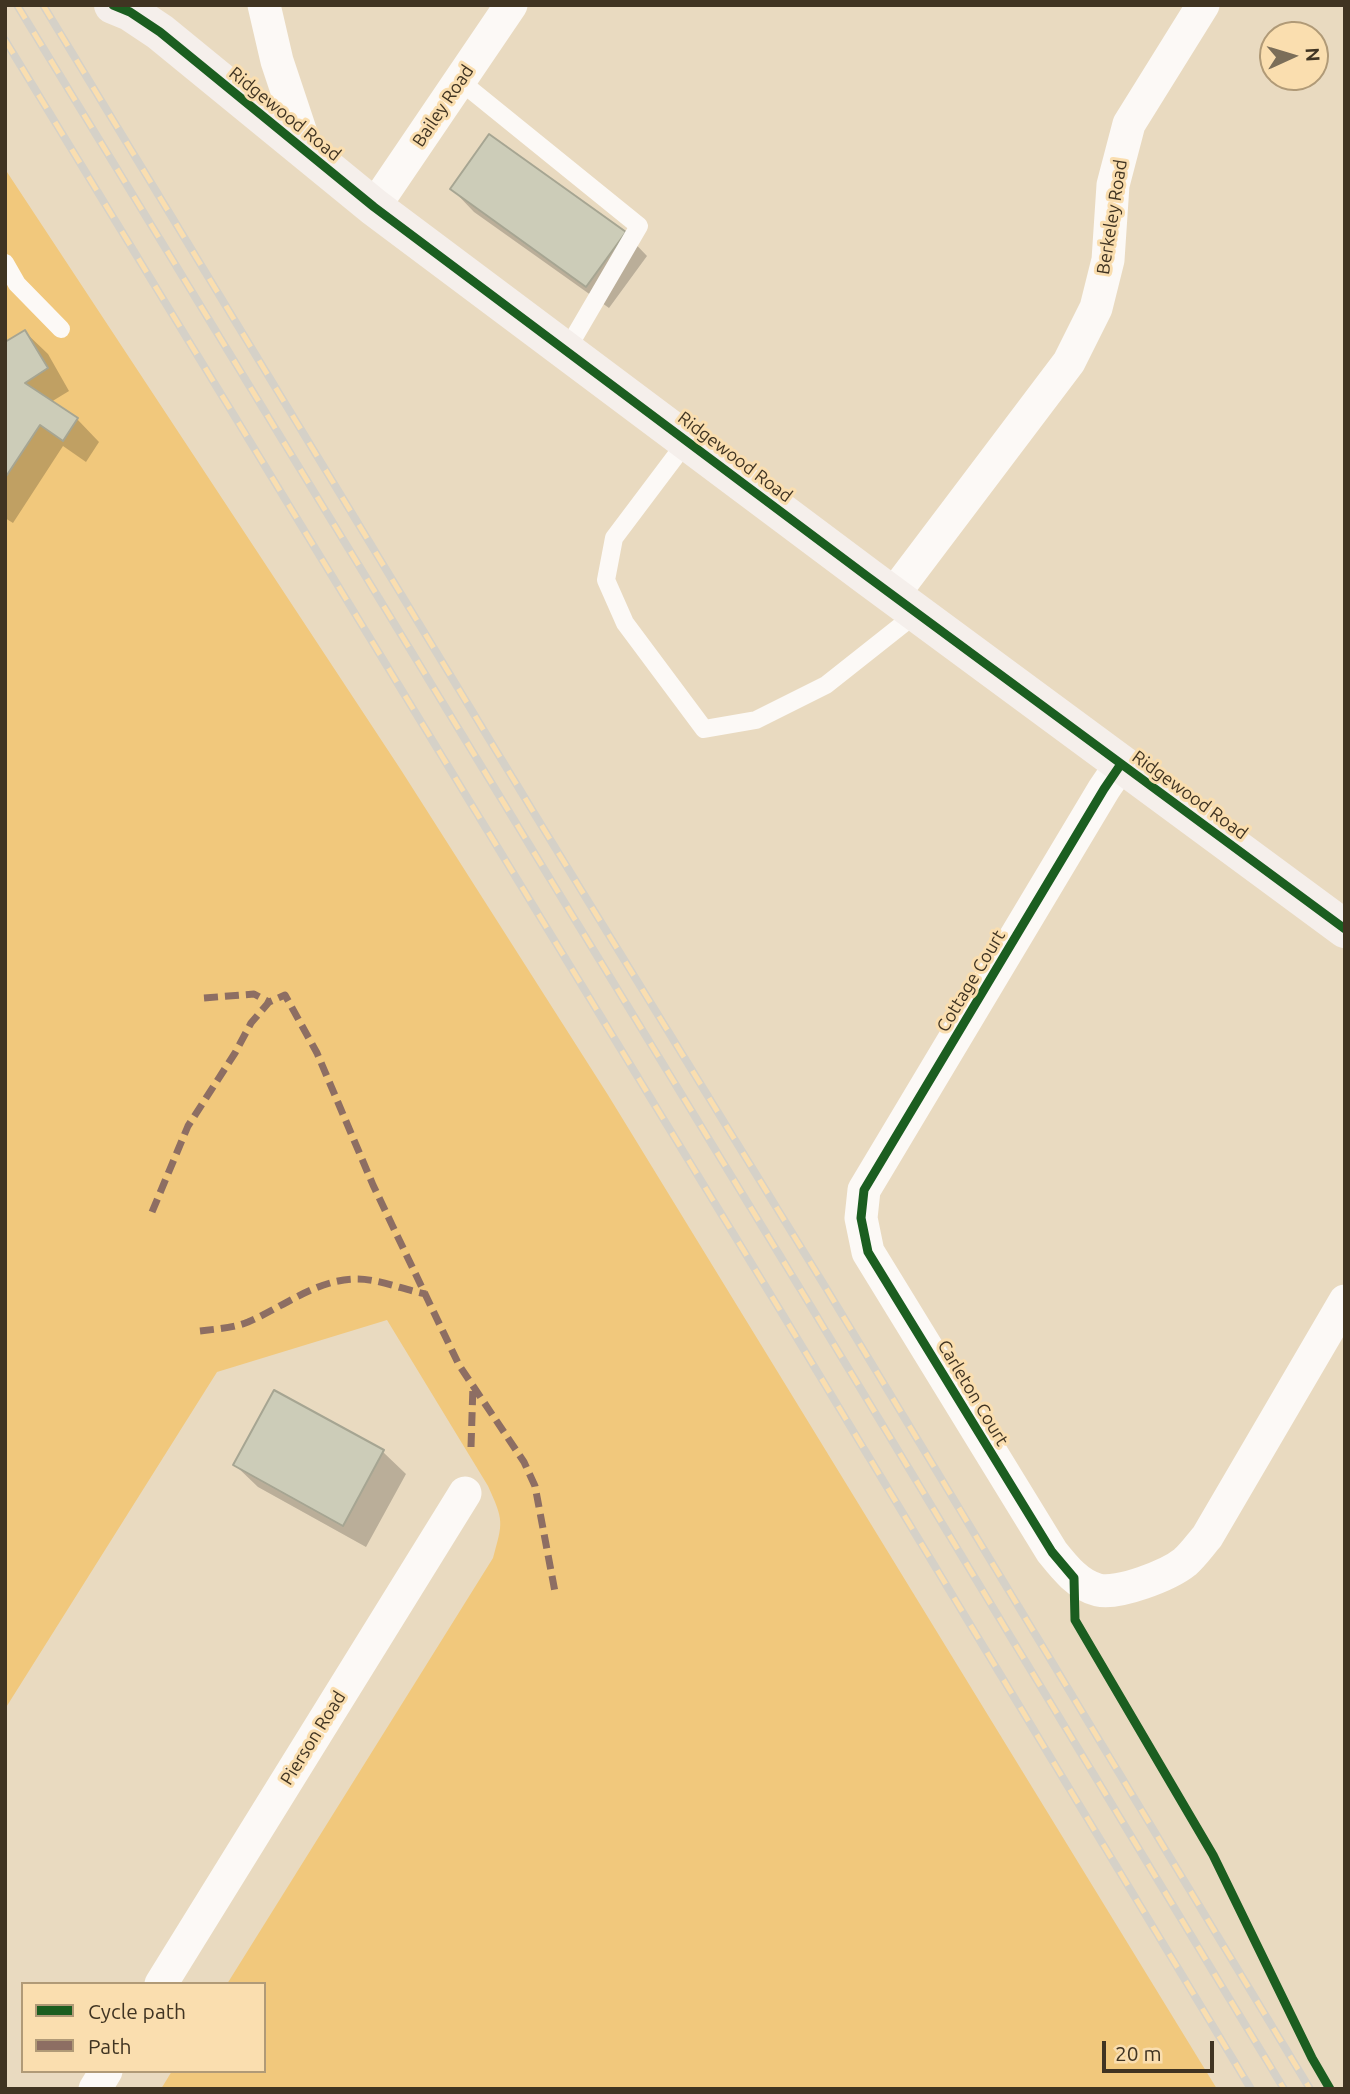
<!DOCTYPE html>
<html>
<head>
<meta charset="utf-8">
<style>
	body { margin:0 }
	#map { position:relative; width:1350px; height:2094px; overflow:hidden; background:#e9dac0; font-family:Ubuntu,sans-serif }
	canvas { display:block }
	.frame { position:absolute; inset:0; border:7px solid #403422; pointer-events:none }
	.legend { position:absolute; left:21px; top:1982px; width:245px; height:91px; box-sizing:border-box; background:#fadeaf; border:2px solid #b09a77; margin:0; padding:9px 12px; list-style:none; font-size:21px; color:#403422 }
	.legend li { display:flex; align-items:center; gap:14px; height:35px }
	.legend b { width:35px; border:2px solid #b09a77 }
	.north { position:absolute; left:1259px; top:21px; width:70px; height:70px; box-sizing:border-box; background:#fadeaf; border:2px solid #b09a77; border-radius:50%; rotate:86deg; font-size:19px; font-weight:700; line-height:28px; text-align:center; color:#403422 }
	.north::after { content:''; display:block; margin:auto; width:24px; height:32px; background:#7b6e59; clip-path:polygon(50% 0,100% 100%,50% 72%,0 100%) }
	.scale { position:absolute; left:1102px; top:2041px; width:112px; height:32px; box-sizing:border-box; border:4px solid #403422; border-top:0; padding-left:9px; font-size:21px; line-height:24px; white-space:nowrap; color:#403422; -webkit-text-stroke:5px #fadeaf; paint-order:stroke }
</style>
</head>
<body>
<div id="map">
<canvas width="1350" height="2094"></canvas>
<div class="frame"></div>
<ul class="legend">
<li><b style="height:9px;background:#1b5e20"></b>Cycle path</li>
<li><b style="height:9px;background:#8d6e63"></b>Path</li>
</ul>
<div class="north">N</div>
<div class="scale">20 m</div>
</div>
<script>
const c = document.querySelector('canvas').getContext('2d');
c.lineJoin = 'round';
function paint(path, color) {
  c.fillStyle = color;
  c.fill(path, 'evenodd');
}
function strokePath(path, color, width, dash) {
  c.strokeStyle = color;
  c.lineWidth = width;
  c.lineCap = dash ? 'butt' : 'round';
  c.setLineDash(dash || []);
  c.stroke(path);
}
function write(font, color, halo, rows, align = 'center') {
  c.font = font + ' Ubuntu,sans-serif';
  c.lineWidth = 6;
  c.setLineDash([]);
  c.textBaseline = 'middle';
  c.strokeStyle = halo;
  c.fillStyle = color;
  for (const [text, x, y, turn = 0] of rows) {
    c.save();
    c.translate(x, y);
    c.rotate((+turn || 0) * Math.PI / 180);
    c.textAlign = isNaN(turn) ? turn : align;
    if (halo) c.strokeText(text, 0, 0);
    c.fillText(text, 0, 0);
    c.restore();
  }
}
paint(new Path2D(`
	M5,169L401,770L608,1095L1217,2089H161L172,2071H264V1984H227L493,1558C503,1522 504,1521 488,1486L387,1320L217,1372L5,1709Z`), '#f1c87c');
paint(new Path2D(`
	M452,189L625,233L647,256L609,308L474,212Z
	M25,332L48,354L69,391L51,402L77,419L99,442L86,462L63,446L13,523L5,518V344Z
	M274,1393L383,1452L406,1474L366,1547L258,1487L235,1465Z`), '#0003');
const building = new Path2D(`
	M489,134L626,232L586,287L450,189Z
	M25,330L48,368L25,383L78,418L63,441L40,425L5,478V342Z
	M274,1390L384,1450L343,1526L233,1465Z`);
paint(building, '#ccccb8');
strokePath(building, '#a6a592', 2);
strokePath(new Path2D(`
	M460,81L639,226L566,351
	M5,263L17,284L61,329
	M687,441L614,538L606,580L625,623L704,729L756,720L826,685L917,613`), '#fcf9f6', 18);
strokePath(new Path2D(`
	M264,5L277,61L308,154
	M374,207L511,5
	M893,595L1069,362L1096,308L1108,260L1113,185L1129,124L1203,5
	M1121,764L1104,789L864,1190L861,1218L868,1252L1052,1552C1064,1567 1078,1585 1098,1590C1118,1595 1169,1575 1185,1562C1193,1555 1200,1545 1207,1537L1345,1301
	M161,1984L465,1493
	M95,2089L106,2071`), '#fcf9f6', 33);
strokePath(new Path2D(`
	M113,5L130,12L160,32L374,207L868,577L1345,929`), '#f5efeb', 38);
const rail = new Path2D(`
	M17,5L807,1300L1284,2089
	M43,5L548,836L826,1288L1310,2089
	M5,40L783,1315L1251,2089`);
strokePath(rail, '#d5d1c8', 8);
strokePath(rail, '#fadeaf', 5, [16]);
strokePath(new Path2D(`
	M204,998L254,994L269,1002
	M152,1212L188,1126L235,1053L251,1023L269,1002L285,995L317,1053L373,1185L459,1365L524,1462L535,1486L555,1592
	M200,1331C216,1329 233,1328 248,1322C283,1307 317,1279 357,1279C379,1279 404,1290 426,1294
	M471,1447L473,1385`), '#8d6e63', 7, [14, 7]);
strokePath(new Path2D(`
	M113,5L130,12L160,32L374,207L868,577L1345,929
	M1121,764L1104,789L864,1190L861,1218L868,1252L1052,1552L1074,1578L1075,1620L1213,1855L1312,2058L1330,2089`), '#1b5e20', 9);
write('18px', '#403422', '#fadeaf', [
	["Bailey Road",443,106,-56],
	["Ridgewood Road",285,114,39],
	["Berkeley Road",1112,217,-81],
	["Ridgewood Road",735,457,37],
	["Ridgewood Road",1190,795,36],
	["Cottage Court",971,981,-59],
	["Carleton Court",973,1393,59],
	["Pierson Road",313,1738,-58]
]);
</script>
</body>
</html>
